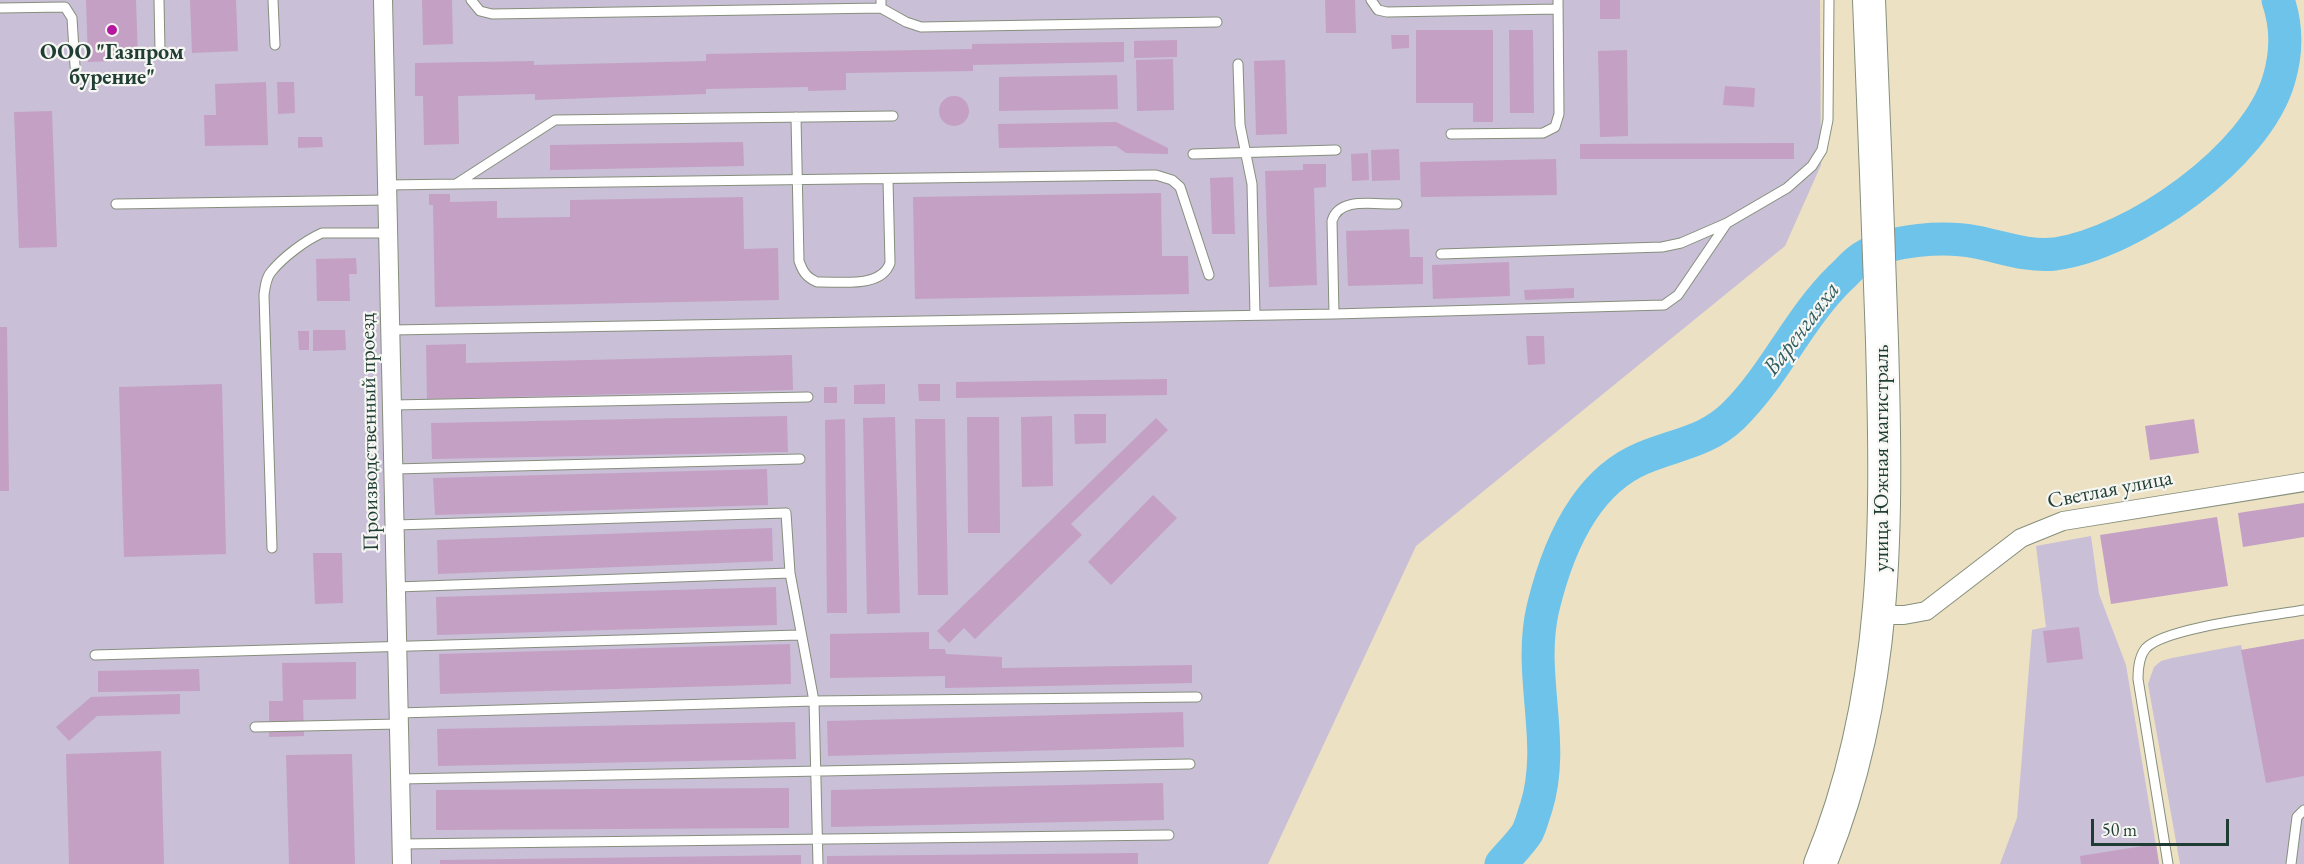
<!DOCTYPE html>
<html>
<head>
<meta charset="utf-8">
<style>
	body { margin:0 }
	#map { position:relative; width:2304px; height:864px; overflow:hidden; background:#ece1c3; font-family:"EB Garamond",serif }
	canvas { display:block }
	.scale { position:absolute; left:2091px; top:819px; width:138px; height:27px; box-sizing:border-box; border:3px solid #1f3d34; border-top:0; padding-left:8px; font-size:18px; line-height:21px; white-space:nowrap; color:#1f3d34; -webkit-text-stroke:4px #f6f6f2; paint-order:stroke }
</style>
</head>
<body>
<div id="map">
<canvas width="2304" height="864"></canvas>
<div class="scale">50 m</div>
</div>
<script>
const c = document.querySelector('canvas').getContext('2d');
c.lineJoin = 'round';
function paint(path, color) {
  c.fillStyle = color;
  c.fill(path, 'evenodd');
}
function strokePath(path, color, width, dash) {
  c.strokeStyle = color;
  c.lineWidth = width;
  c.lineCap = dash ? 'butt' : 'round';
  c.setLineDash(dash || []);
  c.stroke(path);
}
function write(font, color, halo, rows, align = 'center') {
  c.font = font + ' "EB Garamond",serif';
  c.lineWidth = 4.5;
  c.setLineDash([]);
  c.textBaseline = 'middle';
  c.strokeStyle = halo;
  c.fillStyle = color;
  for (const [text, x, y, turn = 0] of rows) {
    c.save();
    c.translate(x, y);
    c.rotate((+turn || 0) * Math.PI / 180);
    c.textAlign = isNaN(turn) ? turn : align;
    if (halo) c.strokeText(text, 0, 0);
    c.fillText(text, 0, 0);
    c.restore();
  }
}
paint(new Path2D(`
	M0,0H1820L1821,165L1785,246L1416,546L1268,864H0Z
	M2091,536L2099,594L2126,665L2159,864H2000L2017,818L2032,630L2046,627L2036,546Z
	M2304,639V864H2180L2148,684L2154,667L2161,661L2172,658L2241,645L2242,650Z`), '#c9bfd7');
strokePath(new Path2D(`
	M1501,864C1509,854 1520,844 1527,833C1531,826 1533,816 1536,808C1557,742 1527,675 1543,608C1557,550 1585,482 1643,458C1676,444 1706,442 1733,416C1775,375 1798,319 1840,278C1848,271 1855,261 1865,256C1892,239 1945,236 1976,242C2002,247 2028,257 2055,254C2133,243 2257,157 2279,79C2287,52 2287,26 2278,0`), '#6dc3ea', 33);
paint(new Path2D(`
	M86,0H136L138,60L88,62Z
	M190,0H236L238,51L192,53Z
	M422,0H452L453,44L423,45Z
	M1325,0H1355L1356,33H1326Z
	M1600,0H1620V19H1600Z
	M1416,30H1493V122H1473V103H1416Z
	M1509,30H1533L1534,113H1510Z
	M1391,35H1409V48L1392,49Z
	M1177,40V57L1134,58V41Z
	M1124,42V62L973,65V71L846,73V90L808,91V87L706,89V94L535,100V94L458,96L459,144L424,145L423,96H415V63L534,61V65L706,61V54L972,49V44Z
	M1627,50L1628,136L1600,137L1598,51Z
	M1173,59L1174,110L1137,111L1136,60Z
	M1285,60L1287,134L1256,135L1254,61Z
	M1117,75L1118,109L999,111V77Z
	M266,82L268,145L205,146L204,115H216L215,84Z
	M277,82H294L295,113L278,114Z
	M1725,86L1755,88L1754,107L1723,105Z
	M939 111a15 15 0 1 1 30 0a15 15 0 1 1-30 0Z
	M52,111L57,247L19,248L14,112Z
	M1116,122L1168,148V154L1126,153L1116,146L999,148L998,124Z
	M298,137H322L323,147L298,148Z
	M743,142L744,166L550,170V145Z
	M1794,143V159H1580V144Z
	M1399,149L1400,180L1372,181L1371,150Z
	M1368,153L1369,180L1352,181L1351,154Z
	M1556,159L1557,195L1421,197L1420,162Z
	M1303,164H1326V187L1314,188L1317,285L1269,287L1265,171L1303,170Z
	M1233,177L1235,234H1212L1210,178Z
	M1161,193L1162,256H1188L1189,294L915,299L913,197Z
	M429,194H450V202L497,201V218L570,217V200L743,197L744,249L778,248L779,300L435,307L433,205H429Z
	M1409,229L1410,257H1423V284L1348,286L1346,231Z
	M356,258L357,274H349L350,301H317L316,259Z
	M1509,262L1510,296L1433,299L1432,265Z
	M1574,288V298L1525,300L1524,290Z
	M0,327H7L9,491H0Z
	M313,330H345L346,350L313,351Z
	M298,331H309V350H299Z
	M1526,336H1544L1545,364L1528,365Z
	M466,344V363L792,355L793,390L427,399L426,345Z
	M1167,379V395L956,398V382Z
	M222,384L226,554L124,557L119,387Z
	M885,384V404H854V385Z
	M918,384H940V401H919Z
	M824,387H837V403H824Z
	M1074,414H1106V443L1075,444Z
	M787,416L788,452L432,459L431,423Z
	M1052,416L1053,486L1022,487L1021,417Z
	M895,417L900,613L867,614L863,418Z
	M967,417H999L1000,533H968Z
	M1156,418L1168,430L1071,524L1082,535L975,639L964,628L949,643L937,631Z
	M845,419L847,613H827L825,420Z
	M915,419H945L948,595H918Z
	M2194,419L2199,453L2150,460L2145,426Z
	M767,469L768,505L435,515L433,478Z
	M1153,495L1177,518L1111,585L1088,562Z
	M2304,503V537L2243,547L2238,513Z
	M2217,517L2228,586L2111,604L2100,535Z
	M772,528L773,561L438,574L437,540Z
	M313,553H342L343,603L315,604Z
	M776,587L777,625L437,635L436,597Z
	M2079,627L2083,659L2047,663L2043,631Z
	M929,632V649H945L946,654L1002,657V668L1192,665V683L945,688V676L830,678V634Z
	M2304,639V776L2266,783L2241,650Z
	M790,644L791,684L440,694L439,654Z
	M356,662V699L303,700L304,736L269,737V701H283L282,663Z
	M199,669L200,691L98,692V671Z
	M180,694V714L97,716L69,741L56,727L91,697Z
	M1183,712L1184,747L828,756L827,721Z
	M795,722L796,759L438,766L437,729Z
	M161,751L164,864H69L66,754Z
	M352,754L355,864H289L286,755Z
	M1163,783L1164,820L831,827V790Z
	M789,788V828L436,830V790Z
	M2156,844L2159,864H2081L2080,856Z
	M1138,853V864H827V856Z
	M801,855V864H440V860Z`), '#c4a0c5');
const lane = new Path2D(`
	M159,0L160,50
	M273,0L275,45
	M471,0L480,11L492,14L881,8V0
	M1371,0L1378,10L1387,12L1558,9
	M0,8L65,7L72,18L75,66
	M881,8L906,22L921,27L1217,22
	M1238,64L1240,125L1252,184L1255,315
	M796,117L799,261C803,272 806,277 817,282C839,281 881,289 890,263L888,180
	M1451,134L1543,133L1555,127L1559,114L1558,0
	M1193,154L1336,150
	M456,184L1156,175L1172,180L1180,187L1209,275
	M388,185L456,184L555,120L893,116
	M116,204L388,200
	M1441,254L1662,247L1681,243L1727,223
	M1334,314L1332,221C1339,196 1375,205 1397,204
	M392,330L1334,314L1664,305L1678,295L1727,223L1787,188L1812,166L1822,150L1828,120L1829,0
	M393,405L808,397
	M394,469L800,459
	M396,525L786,513L790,573L814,701L818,864
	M272,548L264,295C265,287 266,278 271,272C283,257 306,240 322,233H389
	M397,587L790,573
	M95,655L799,635
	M399,713L814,701L1197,697
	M255,727L399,724
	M400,779L1190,764
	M401,844L1169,835
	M2168,864L2138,679C2138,669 2139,656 2146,648C2166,627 2271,616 2304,610
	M2291,864L2297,817L2304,810`);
const street = new Path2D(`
	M383,0L402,864
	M1880,615H1904L1926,611L2021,538L2063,521L2304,482`);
const highway = new Path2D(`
	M1820,864C1890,695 1887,520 1882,341C1878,227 1874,114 1869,0`);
strokePath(lane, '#868f7c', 11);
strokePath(street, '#868f7c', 20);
strokePath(highway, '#868f7c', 34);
strokePath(lane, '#fff', 9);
strokePath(street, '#fff', 18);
strokePath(highway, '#fff', 32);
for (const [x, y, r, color] of [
	[112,30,6,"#b5179e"]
]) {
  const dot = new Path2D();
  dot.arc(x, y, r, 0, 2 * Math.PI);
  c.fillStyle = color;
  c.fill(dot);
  strokePath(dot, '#f6f6f2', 2);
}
write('bold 22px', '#1f3d34', '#f6f6f2', [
	["ООО \"Газпром",112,53],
	["бурение\"",112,78]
]);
write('22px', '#1f3d34', '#f6f6f2', [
	["Производственный проезд",370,432,-91],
	["улица Южная магистраль",1882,458,-90],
	["Светлая улица",2110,490,-11]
]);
write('italic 24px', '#325e62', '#f6f6f2', [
	["Варенгаяха",1802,329,-53]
]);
</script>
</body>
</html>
